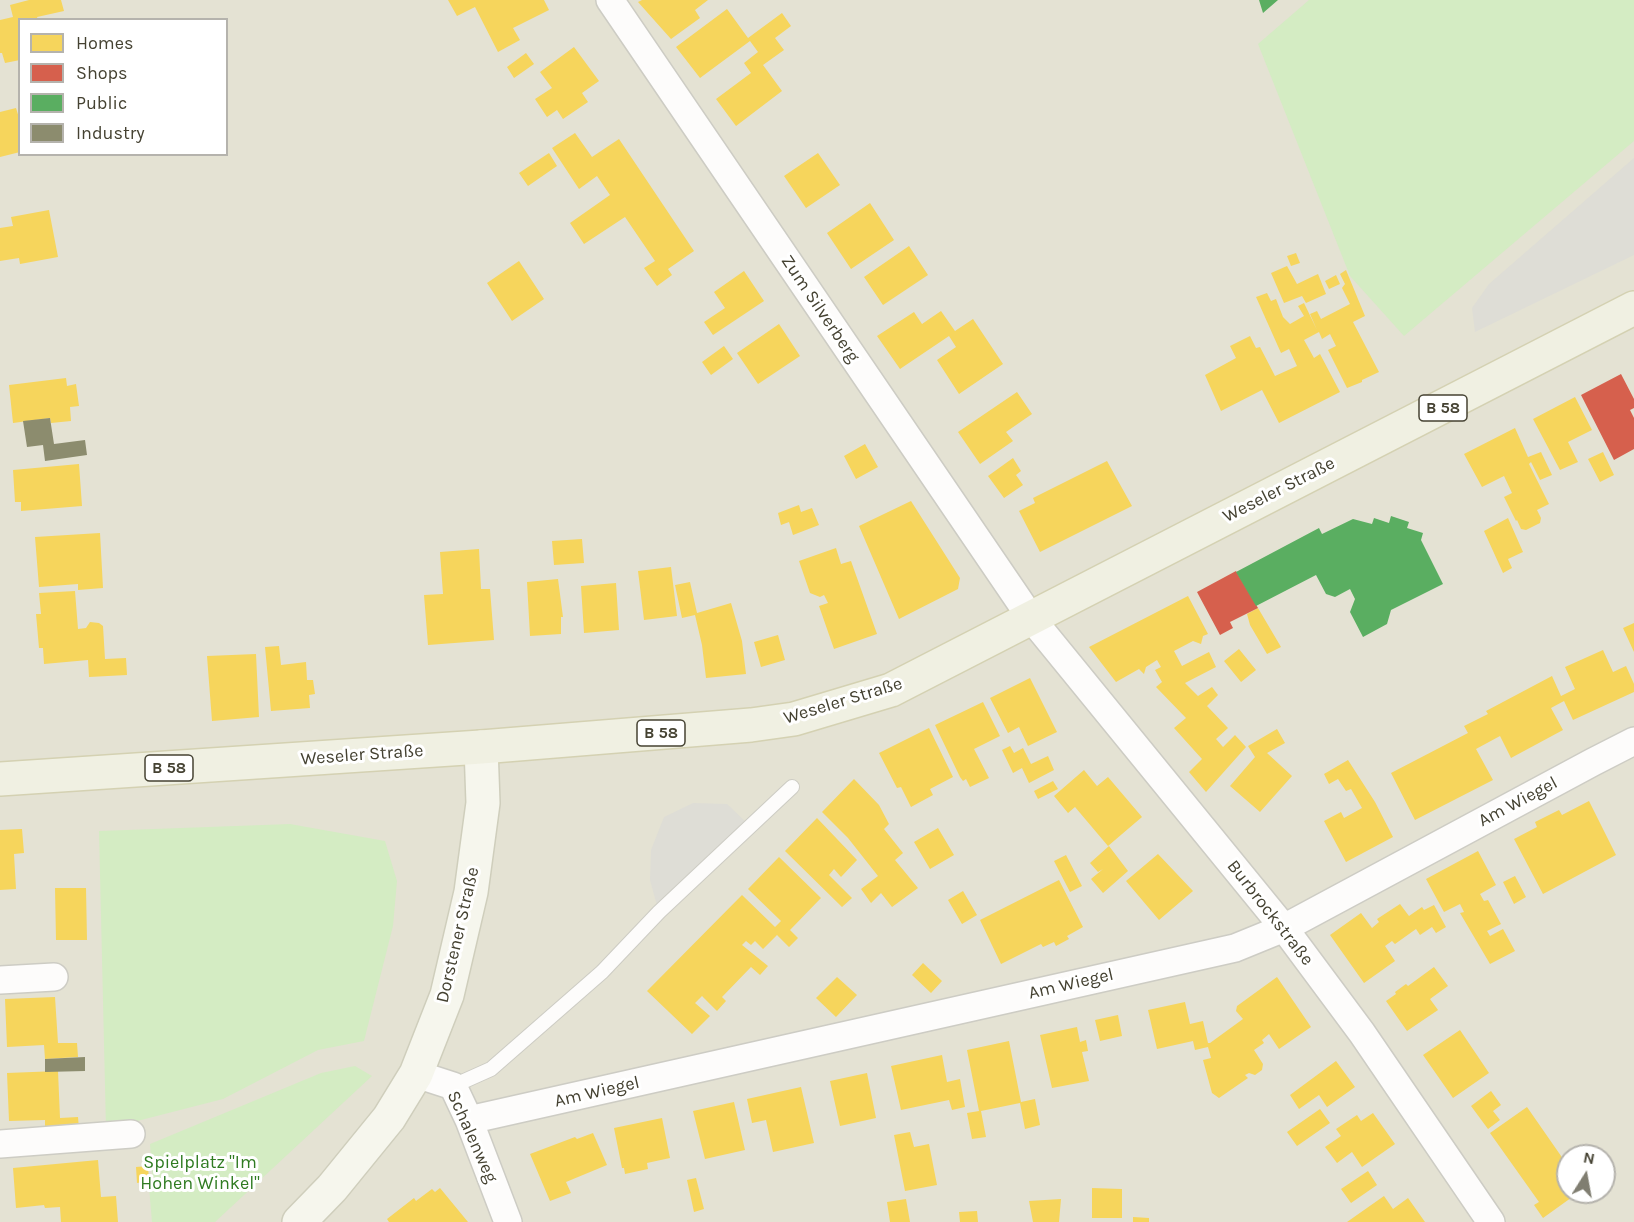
<!DOCTYPE html>
<html>
<head>
<meta charset="utf-8">
<style>
	body { margin:0 }
	#map { position:relative; width:1634px; height:1222px; overflow:hidden; background:#efeee6; font-family:Karla,sans-serif }
	canvas { display:block }
	.legend { position:absolute; left:18px; top:18px; width:210px; height:138px; box-sizing:border-box; background:#fff; border:2px solid #b5b3ad; margin:0; padding:8px 10px; list-style:none; font-size:18px; color:#454232 }
	.legend li { display:flex; align-items:center; gap:12px; height:30px }
	.legend b { width:30px; border:2px solid #b5b3ad }
	.north { position:absolute; left:1556px; top:1144px; width:60px; height:60px; box-sizing:border-box; background:#fff; border:2px solid #b5b3ad; border-radius:50%; rotate:11deg; font-size:16px; font-weight:700; line-height:24px; text-align:center; color:#454232 }
	.north::after { content:''; display:block; margin:auto; width:21px; height:27px; background:#807e71; clip-path:polygon(50% 0,100% 100%,50% 72%,0 100%) }
</style>
</head>
<body>
<div id="map">
<canvas width="1634" height="1222"></canvas>
<ul class="legend">
<li><b style="height:16px;background:#f6d55c"></b>Homes</li>
<li><b style="height:16px;background:#d6604d"></b>Shops</li>
<li><b style="height:16px;background:#5aae61"></b>Public</li>
<li><b style="height:16px;background:#8c8c6e"></b>Industry</li>
</ul>
<div class="north">N</div>
</div>
<script>
const c = document.querySelector('canvas').getContext('2d');
c.lineJoin = 'round';
function paint(path, color) {
  c.fillStyle = color;
  c.fill(path, 'evenodd');
}
function strokePath(path, color, width, dash) {
  c.strokeStyle = color;
  c.lineWidth = width;
  c.lineCap = dash ? 'butt' : 'round';
  c.setLineDash(dash || []);
  c.stroke(path);
}
function write(font, color, halo, rows, align = 'center') {
  c.font = font + ' Karla,sans-serif';
  c.lineWidth = 6;
  c.setLineDash([]);
  c.textBaseline = 'middle';
  c.strokeStyle = halo;
  c.fillStyle = color;
  for (const [text, x, y, turn = 0] of rows) {
    c.save();
    c.translate(x, y);
    c.rotate((+turn || 0) * Math.PI / 180);
    c.textAlign = isNaN(turn) ? turn : align;
    if (halo) c.strokeText(text, 0, 0);
    c.fillText(text, 0, 0);
    c.restore();
  }
}
paint(new Path2D(`
	M0,0H1634V1222H0ZM20,20H226V154H20ZM1568,1156H1604V1192H1568Z`), '#e4e2d3');
paint(new Path2D(`
	M1309,0H1634V141L1404,336L1350,276L1258,44Z
	M290,824L385,841L397,881L393,926L364,1041L318,1050L223,1099L106,1129L99,831Z
	M355,1066L372,1076L215,1222H152L149,1187L153,1185L150,1144L321,1073Z`), '#d4ecc3');
paint(new Path2D(`
	M1634,158V255L1475,332L1472,308L1489,284Z
	M693,803L727,804L750,826L661,910L656,902L650,880L651,850L664,817Z`), '#deddd6');
paint(new Path2D(`
	M29,0H61L64,11L37,17L38,20H20V60L5,63L2,53H0V20L13,17L10,5Z
	M448,0H544L549,10L513,28L520,40L498,52L475,7L457,16Z
	M642,0H708L695,10L700,18L671,39L638,2Z
	M727,9L748,38L782,13L791,26L775,38L784,50L763,65L782,91L736,126L716,99L751,73L744,63L758,52L750,41L700,78L676,47Z
	M574,47L599,81L582,93L588,102L563,119L557,110L547,117L535,99L552,88L540,72Z
	M526,53L534,64L514,78L507,67Z
	M16,108L20,121V152L0,157V112Z
	M575,133L592,157L619,139L694,251L668,269L672,275L657,286L644,268L655,261L625,217L584,244L570,223L610,195L597,176L579,189L552,148Z
	M549,153L557,166L528,186L519,173Z
	M818,153L840,185L806,208L784,176Z
	M870,203L894,240L851,269L827,233Z
	M49,210L58,257L20,264L19,258L0,261V228L13,226L11,217Z
	M909,246L928,275L883,305L864,277Z
	M1296,253L1300,263L1291,266L1287,256Z
	M519,261L544,299L512,321L487,283Z
	M1287,266L1297,284L1318,274L1326,294L1306,303L1302,296L1284,303L1271,273Z
	M1346,270L1365,316L1353,322L1379,372L1362,380V382L1347,388L1328,350L1336,346L1330,334L1322,339L1319,332L1304,340L1314,358L1320,354L1340,392L1279,423L1262,390L1221,411L1205,375L1236,358L1230,346L1250,336L1256,348L1260,347L1275,376L1297,366L1289,349L1281,353L1256,297L1267,293L1271,301L1276,299L1283,317L1290,324L1304,316L1298,306L1304,303L1317,330L1310,314L1317,311L1321,319L1350,304L1342,288L1345,284L1340,274Z
	M744,271L764,301L713,335L704,322L725,308L714,292Z
	M1336,275L1340,284L1329,289L1325,281Z
	M941,311L955,331L973,319L1003,364L959,394L937,360L956,347L949,336L900,369L877,336L914,312L922,324Z
	M779,324L800,356L758,384L737,353Z
	M724,346L733,359L711,375L702,362Z
	M66,378L67,386L76,384L79,406L70,407L71,421L51,423L50,418L13,423L9,385Z
	M1017,392L1032,414L1006,432L1013,441L980,464L958,432Z
	M1575,397L1592,430L1568,442L1578,462L1560,470L1533,419Z
	M1515,428L1528,457L1541,452L1552,475L1540,480L1531,462L1529,464L1549,504L1537,510L1541,518L1540,523L1526,530L1521,529L1517,520L1516,521L1504,497L1512,493L1504,476L1482,487L1464,454Z
	M865,444L878,467L856,479L844,456Z
	M1603,452L1614,475L1600,482L1588,459Z
	M1013,458L1021,471L1016,475L1023,485L1004,498L988,476Z
	M1107,461L1132,506L1040,552L1019,511L1035,503L1033,498Z
	M79,464L82,506L21,511V502H15L13,470Z
	M911,501L960,578L958,589L899,619L859,526Z
	M799,505L801,512L812,508L819,525L793,535L789,522L781,525L778,513Z
	M1508,518L1523,552L1508,559L1512,568L1503,573L1484,531Z
	M100,533L103,588L78,590V584L39,587L35,537Z
	M582,539L584,563L554,565L552,541Z
	M836,548L841,564L851,561L877,634L834,649L819,606L828,603L824,595L820,597L810,593L799,561Z
	M479,549L481,589H490L494,640L428,645L424,595L443,594L440,552Z
	M671,567L677,616L644,620L638,571Z
	M558,579L563,617H561V634L530,636L527,582Z
	M690,582L697,613L731,603L742,641L746,674L706,678L702,645L695,615L682,618L675,585Z
	M616,583L619,630L584,633L581,586Z
	M75,591L78,629L86,628L90,622L99,623L103,626L105,659L126,658L127,675L89,677L88,660L44,664L43,648H39L36,614H41L39,593Z
	M1188,596L1208,634L1203,636L1201,644L1193,641L1174,651L1182,666L1209,652L1216,667L1185,683L1198,696L1212,687L1218,695L1207,706L1228,728L1216,739L1223,747L1235,735L1246,747L1206,792L1189,772L1202,759L1174,728L1186,718L1156,687L1162,682L1155,670L1161,667L1157,660L1146,667L1144,674L1139,669L1116,682L1089,647Z
	M1258,608L1281,647L1267,654L1250,625L1247,614Z
	M1634,623V652L1623,628Z
	M778,635L785,660L761,667L754,642Z
	M279,646L281,665L306,662L307,680H313L315,694L309,695L310,708L271,711L265,647Z
	M1239,649L1256,670L1241,682L1224,661Z
	M1603,650L1613,672L1626,666L1634,684V692L1573,720L1564,701L1551,708L1563,730L1511,758L1500,736L1476,749L1493,780L1415,820L1391,773L1468,733L1464,726L1488,714L1486,711L1552,676L1561,696L1575,689L1565,667Z
	M256,654L259,717L212,721L207,656Z
	M1030,678L1057,732L1028,746L1019,727L1008,733L990,698Z
	M983,702L1000,736L974,749L989,778L970,787L966,779L963,781L960,777L935,725Z
	M929,728L953,777L930,789L933,795L911,807L901,787L897,788L879,753Z
	M1277,729L1285,743L1267,753L1292,776L1260,812L1230,786L1255,757L1248,746Z
	M1010,746L1014,753L1023,748L1031,764L1048,756L1054,770L1029,783L1022,768L1013,773L1002,750Z
	M1348,760L1375,802L1393,837L1346,862L1324,821L1341,812L1344,818L1362,808L1351,789L1346,791L1338,779L1329,784L1324,774Z
	M1084,770L1097,786L1108,777L1142,817L1108,846L1075,807L1068,813L1054,796Z
	M854,779L879,805L889,824L884,829L903,853L895,860L918,888L892,907L881,893L871,903L861,889L878,876L848,838L822,812Z
	M1053,781L1058,789L1038,799L1034,791Z
	M1589,801L1616,855L1543,894L1514,839L1537,827L1535,822L1559,810L1562,815Z
	M817,818L857,860L841,877L834,869L829,875L852,898L842,907L785,851Z
	M938,828L954,855L930,869L914,842Z
	M22,829L24,853L14,854L16,889L0,890V830Z
	M1109,846L1128,871L1103,893L1091,879L1103,869L1098,872L1090,863Z
	M1478,851L1496,885L1480,894L1484,901L1488,900L1501,924L1487,931L1490,936L1503,929L1515,951L1490,964L1460,913L1464,912L1460,904L1444,912L1426,879Z
	M1158,854L1193,891L1159,920L1126,881Z
	M1066,855L1082,886L1070,892L1054,861Z
	M779,857L821,898L790,930L798,938L789,947L777,935L763,949L755,941L751,945L746,941L742,945L768,966L760,975L751,967L722,997L726,1001L717,1011L702,996L695,1003L710,1016L692,1034L647,991L742,895L775,927L781,921L748,889Z
	M1515,876L1526,897L1514,904L1503,882Z
	M1059,880L1083,927L1067,936L1069,939L1056,946L1054,942L1043,947L1041,944L1001,964L980,920Z
	M55,888H86L87,940H56Z
	M963,891L977,915L962,924L948,900Z
	M1400,904L1409,916L1422,907L1424,910L1434,905L1446,927L1436,933L1432,927L1420,935L1416,929L1395,944L1392,941L1385,946L1395,961L1364,983L1330,935L1361,913L1372,928L1379,922L1377,919Z
	M923,963L942,981L931,993L912,975Z
	M1434,967L1448,986L1430,999L1438,1010L1407,1031L1386,1001L1396,994L1395,992L1406,984L1408,986Z
	M837,977L857,995L836,1017L816,998Z
	M1277,977L1311,1027L1279,1049L1269,1034L1262,1040L1264,1043L1254,1050L1263,1064L1262,1070L1255,1075L1249,1073L1245,1075L1248,1078L1219,1098L1212,1093L1203,1060L1211,1058L1208,1047L1195,1050L1193,1041L1157,1049L1148,1010L1185,1002L1190,1024L1203,1021L1208,1043H1210L1243,1019L1236,1011L1237,1006Z
	M55,997L58,1043H77L78,1057L45,1059L44,1045L7,1047L5,999Z
	M1118,1015L1122,1036L1100,1041L1095,1020Z
	M1077,1027L1080,1042L1086,1040L1088,1051L1082,1052L1089,1081L1052,1088L1040,1035Z
	M1460,1030L1489,1073L1453,1098L1423,1055Z
	M1009,1041L1021,1102L1035,1099L1040,1125L1025,1129L1020,1103L981,1111L986,1137L972,1139L967,1113L979,1111L967,1050Z
	M942,1055L947,1082L960,1079L965,1107L952,1110L949,1100L901,1110L891,1066Z
	M1336,1061L1355,1087L1327,1107L1319,1095L1299,1109L1290,1095Z
	M58,1071L60,1118L78,1117L79,1129L45,1132V1120L9,1121L7,1073Z
	M867,1073L876,1118L840,1126L830,1081Z
	M801,1087L814,1143L773,1152L766,1120L752,1123L747,1099Z
	M1491,1091L1501,1105L1493,1111L1500,1120L1488,1129L1471,1106Z
	M734,1102L745,1150L705,1159L693,1111Z
	M1527,1107L1568,1166V1192H1573L1575,1195L1543,1218L1534,1205L1539,1202L1490,1133Z
	M1320,1109L1330,1123L1297,1146L1287,1132Z
	M1373,1113L1395,1144L1362,1167L1352,1152L1337,1163L1325,1147L1341,1136L1336,1129L1357,1115L1361,1121Z
	M662,1118L670,1158L647,1163L648,1169L625,1174L624,1168H622L614,1128Z
	M910,1132L914,1147L929,1144L937,1185L905,1191L894,1135Z
	M593,1133L607,1165L566,1182L571,1193L550,1201L530,1154L575,1137L577,1139Z
	M98,1160L101,1197L116,1196L118,1222H61L60,1207L45,1208L44,1205L16,1208L13,1168Z
	M148,1166L149,1181L137,1183L136,1167Z
	M1368,1171L1377,1185L1351,1203L1341,1189Z
	M696,1178L704,1209L694,1212L687,1180Z
	M440,1188L468,1222H389L387,1219L414,1198L416,1201L432,1189L435,1192Z
	M1092,1188L1122,1189V1218H1092Z
	M1384,1196L1393,1209L1408,1198L1425,1222H1347Z
	M906,1199L910,1222H890L887,1202Z
	M1061,1199L1059,1222H1033L1029,1201Z
	M977,1211L978,1222H960L959,1212Z
	M1133,1217L1149,1218V1222H1133Z`), '#f6d55c');
paint(new Path2D(`
	M1621,374L1634,399V408L1630,410L1634,418V449L1614,460L1581,395Z
	M1236,571L1258,608L1230,622L1233,628L1220,635L1197,592Z`), '#d6604d');
paint(new Path2D(`
	M1259,0H1278L1263,13Z
	M1391,516L1409,522L1407,528L1423,533L1421,540L1443,584L1391,610L1387,624L1363,637L1350,612L1355,599L1350,589L1335,597L1326,594L1316,575L1256,606L1236,572L1319,528L1322,534L1353,519L1372,524L1374,518L1389,523Z`), '#5aae61');
paint(new Path2D(`
	M50,418L54,444L85,440L87,455L45,461L43,445L27,447L23,421Z
	M85,1057V1071L45,1072V1059Z`), '#8c8c6e');
const lane = new Path2D(`
	M453,1086L491,1069L602,972L659,912L792,787`);
const street = new Path2D(`
	M610,0L1031,618L1284,928L1362,1033L1491,1222
	M0,980L54,977
	M416,1074L453,1086L469,1120L508,1222
	M469,1120L1235,948L1284,928L1593,762L1634,741
	M0,1144L131,1134`);
const secondary = new Path2D(`
	M299,1222L332,1188L389,1118L416,1074L447,995L471,892L483,803L481,747`);
const primary = new Path2D(`
	M0,779L481,747L751,725L794,719L891,690L1634,308`);
strokePath(lane, '#cdccc4', 16);
strokePath(street, '#cdccc4', 30);
strokePath(secondary, '#cfcebc', 36);
strokePath(primary, '#d4d1b2', 36);
strokePath(lane, '#fdfcfb', 14);
strokePath(street, '#fdfcfb', 27);
strokePath(secondary, '#f6f6ed', 33);
strokePath(primary, '#f0f0e2', 33);
for (const [x, y, w] of [
	[1443,408,48],
	[661,733,48],
	[169,768,48]
]) {
  const box = new Path2D();
  box.roundRect(x - w / 2, y - 13, w, 26, 4.5);
  c.fillStyle = '#fff';
  c.fill(box);
  strokePath(box, '#454232', 1.5);
}
write('bold 16px', '#454232', null, [
	["B 58",1443,408],
	["B 58",661,733],
	["B 58",169,768]
]);
write('18px', '#454232', '#fff', [
	["Zum Silverberg",820,309,56],
	["Weseler Straße",1279,490,-27],
	["Weseler Straße",843,701,-17],
	["Weseler Straße",362,755,-4],
	["Am Wiegel",1518,802,-28],
	["Burbrockstraße",1270,913,52],
	["Dorstener Straße",458,935,-77],
	["Am Wiegel",1071,984,-13],
	["Am Wiegel",597,1092,-13],
	["Schalenweg",472,1137,66]
]);
write('18px', '#2f7b21', '#fff', [
	["Spielplatz \"Im",200,1163],
	["Hohen Winkel\"",200,1184]
]);
</script>
</body>
</html>
